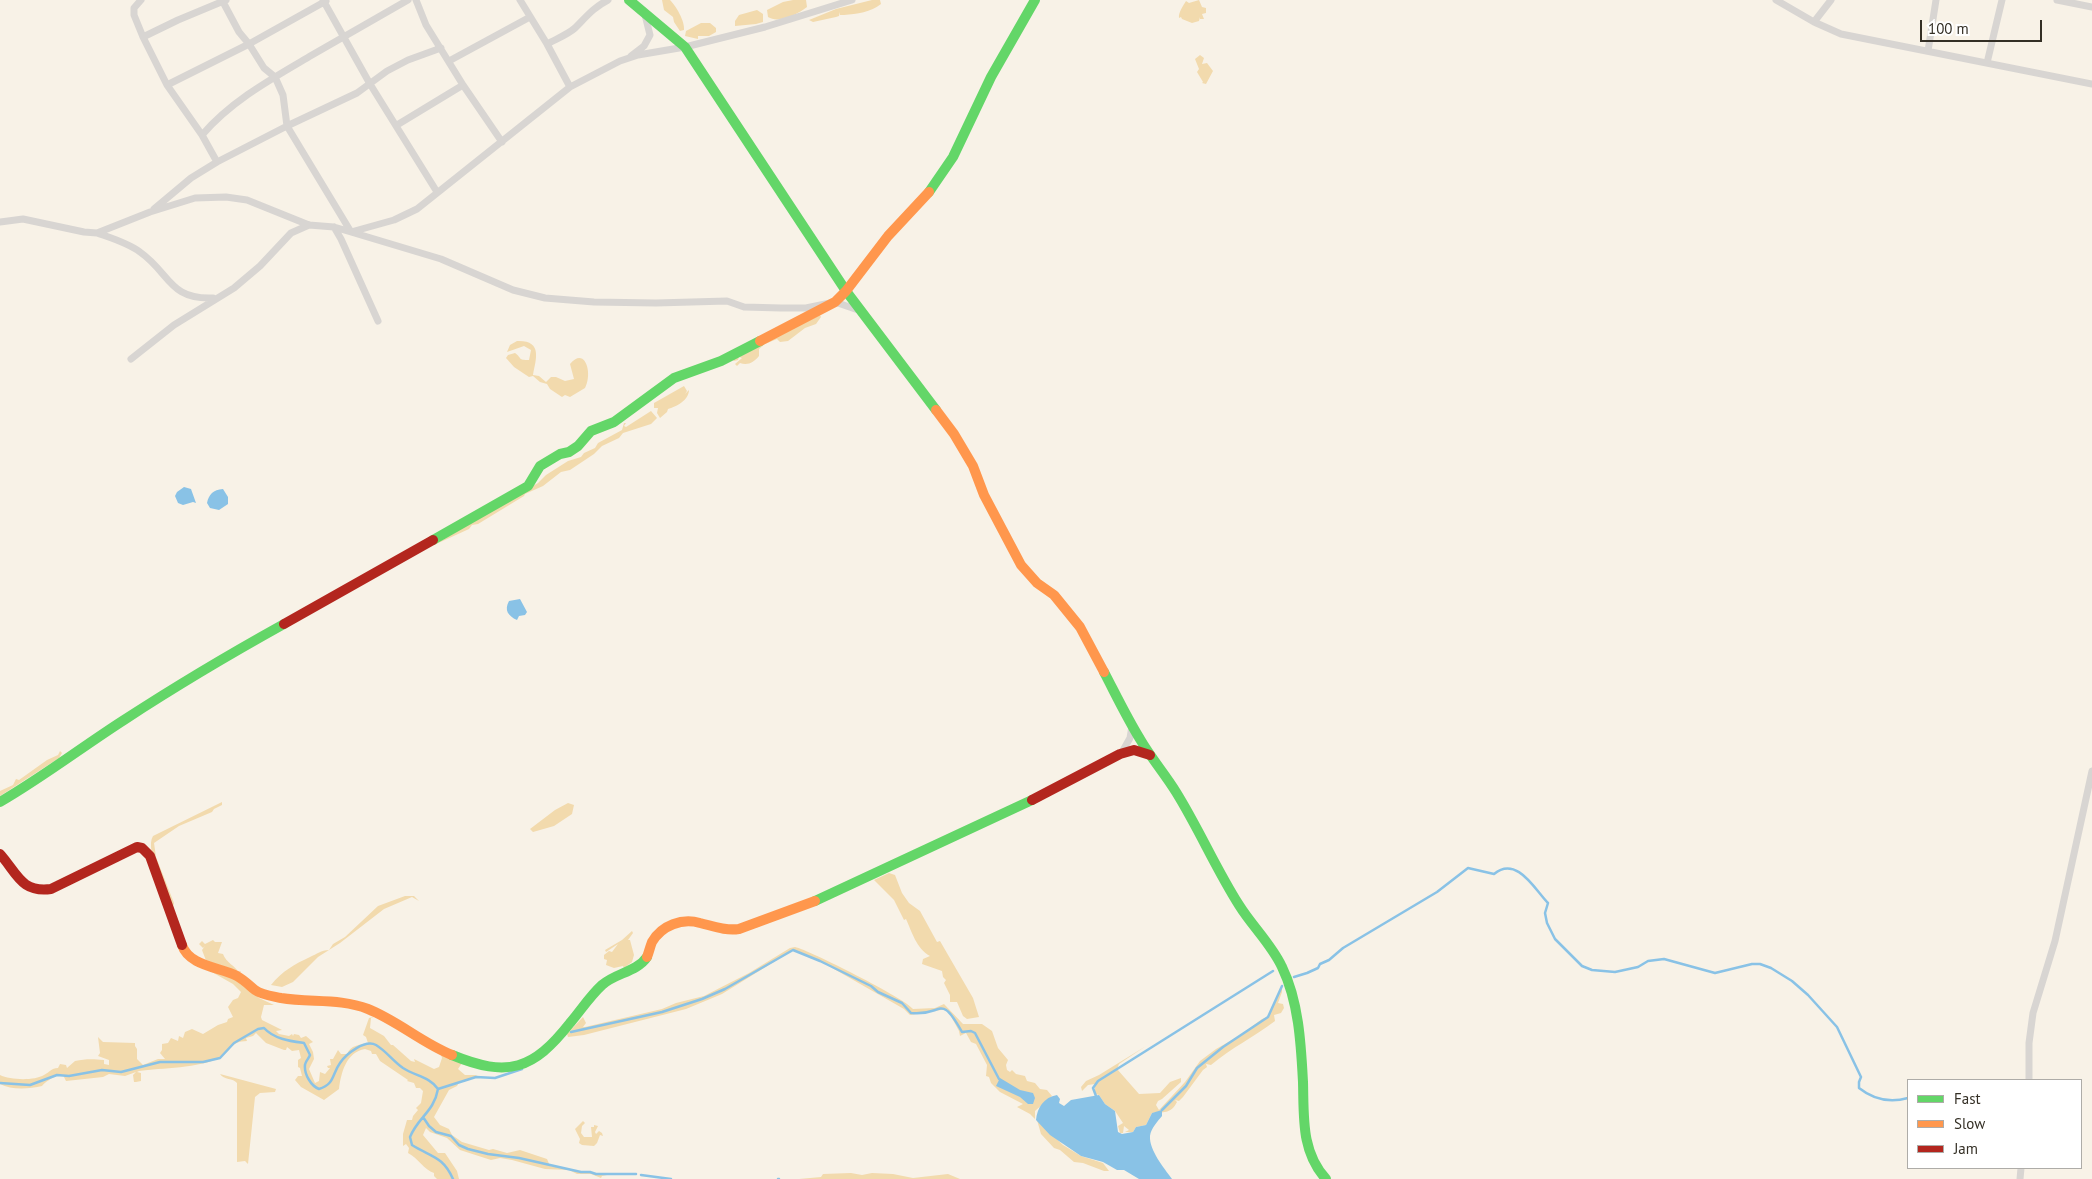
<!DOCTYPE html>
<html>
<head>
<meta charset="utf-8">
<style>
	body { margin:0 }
	#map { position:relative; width:2092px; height:1179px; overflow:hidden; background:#f8f2e7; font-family:"PT Sans",sans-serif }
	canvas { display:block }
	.legend { position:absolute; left:1907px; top:1079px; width:175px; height:90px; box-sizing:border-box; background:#fff; border:1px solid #aeaca8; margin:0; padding:6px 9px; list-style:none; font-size:15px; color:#342f25 }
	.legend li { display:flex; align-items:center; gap:10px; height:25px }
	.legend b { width:25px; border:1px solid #aeaca8 }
	.scale { position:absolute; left:1920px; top:20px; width:122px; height:22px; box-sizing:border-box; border:2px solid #342f25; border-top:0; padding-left:6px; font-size:15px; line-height:18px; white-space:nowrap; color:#342f25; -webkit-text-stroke:4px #fff; paint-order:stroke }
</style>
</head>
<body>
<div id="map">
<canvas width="2092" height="1179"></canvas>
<ul class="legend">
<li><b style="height:6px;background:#63d668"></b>Fast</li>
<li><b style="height:6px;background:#ff974d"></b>Slow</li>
<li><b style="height:6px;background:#b3261e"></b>Jam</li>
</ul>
<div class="scale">100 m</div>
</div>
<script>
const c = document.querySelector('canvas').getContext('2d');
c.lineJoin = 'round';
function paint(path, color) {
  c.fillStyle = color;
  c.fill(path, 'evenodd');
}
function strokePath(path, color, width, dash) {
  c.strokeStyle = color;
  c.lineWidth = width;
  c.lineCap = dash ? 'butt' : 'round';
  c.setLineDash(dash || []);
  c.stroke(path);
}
paint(new Path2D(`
	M662,0H670C676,6 685,21 684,30L680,31L674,22L673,17L664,10Z
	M793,0H806L807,7C798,14 779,24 768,17L767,10L783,2Z
	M872,0H880L881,4C871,12 857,14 844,15H840V12L839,16L836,17L813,22L809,20L836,9Z
	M1199,0L1202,7L1206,8V13L1202,14L1204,19H1200V17L1199,21L1192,23L1182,19L1181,17L1179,18C1178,13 1183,6 1186,1L1189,3Z
	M757,10L763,14V22L756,24L735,26V21L739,15Z
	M701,23H710L716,28V32L709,36H698V39L685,36L686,31Z
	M1200,55L1204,58L1202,64L1207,63L1213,71L1206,84L1202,83L1203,82L1197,72L1199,69L1195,59Z
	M820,315L821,317L816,324L805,328L788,341L780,342L777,339L765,344L759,349V356C754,362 748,366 740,363L737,366L735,364L742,358L739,357L738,360L734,361L732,359Z
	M517,341C543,340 536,359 533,375L539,376L546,382L551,377H556L565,381L574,379L570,364C585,346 593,373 585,388L570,397L565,395L562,397L550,389L547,384L540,382L533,376L529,377L514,367L506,358L508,355L515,353C523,359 517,360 529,360L531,350L524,346L507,352L510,345Z
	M684,386L687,391L685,394L689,390C689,400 676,407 668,409L667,412L660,418L657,413L658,408H654V403Z
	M651,411L657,418L651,424L623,433L619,438L602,446L594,454L570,470L561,472L543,486L525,494L524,496L478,524L472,525L469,529L434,545L538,483L546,475L568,461L581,457L584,453L595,448L598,443L622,430L624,423H626L624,426L626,427Z
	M60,751L62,753L59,758L0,796V791L13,785L16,779L19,780L47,760L58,755Z
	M222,802V805L214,809L212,812L179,826L154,843L156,857L174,903L173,907C167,892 144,850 153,836Z
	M568,803L574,805L572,814L554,826L533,832L530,829L555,810Z
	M889,873L895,875L902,893L909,903L920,911L937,942L940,941L973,998L979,1017L967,1019L963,1016L957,1002H950V995L944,983L946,980L943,977L942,971L922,964L923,959L930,956C916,948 912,932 906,919L904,920L894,900L874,880Z
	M405,896H414L419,901L412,897L384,909L340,943L318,957L293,982L282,987L271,985C282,971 295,964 310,957C317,954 321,950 329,950L333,944L345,937L378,906Z
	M632,931L633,933L628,940H630L634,955L632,962L624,968L623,966L614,968L606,965L607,960L604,959V955L609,951L612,952L618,944L606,952L605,950L622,940Z
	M213,940L215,942H222L218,953L223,954C226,963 236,966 238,972L241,971L240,973L259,998L274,1005H264L261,1017L262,1020L282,1030L276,1031L279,1034L289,1036L292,1034L293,1036L294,1034L299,1035L301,1038L306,1036L313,1042L309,1044L313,1052L314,1059L309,1069L315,1083L319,1081L320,1072L325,1074L330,1068H328L327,1066L331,1065L330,1059H333L338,1050L341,1054H347C351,1045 359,1045 368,1043L366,1037L363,1035L369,1018L377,1016L371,1018L370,1028L384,1036L391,1045H393L411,1061L415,1062L414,1059L434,1069L439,1067L442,1058L440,1052L462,1063L458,1069L465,1075H475L481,1077L460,1081L457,1086L449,1090L434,1117L440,1125L449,1129L452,1135L462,1142L489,1150L493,1149L507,1153L520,1150L547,1159L550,1166L596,1174H612L602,1176L601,1178L591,1174H577L569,1170L545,1169L512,1160L500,1158L491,1160L460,1150L447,1138L430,1132L426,1128L423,1135L438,1153H445L457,1171L459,1179H437L434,1176V1173C424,1170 418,1158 408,1153L409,1148L406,1144L403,1146V1134L407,1120H412L413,1116L418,1110L416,1108L421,1103L423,1091L420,1088H416L414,1083L407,1081L408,1080L380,1061L376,1054H372L371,1051L365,1049C346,1052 341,1073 339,1089L324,1100L301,1087L295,1080L298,1076H302L300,1068L298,1067V1060L301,1058L299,1050L292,1051L287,1047L286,1050H284L266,1043L256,1033L253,1036L246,1038L247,1041C230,1041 231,1052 219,1058C200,1068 161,1068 139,1071L137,1072L141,1073V1081L136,1082H134L133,1075L136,1072L125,1076L109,1074L103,1077L66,1081L63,1075H57C52,1078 45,1082 42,1086C29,1089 11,1090 0,1084V1075C10,1080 34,1081 44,1075C50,1072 51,1068 58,1068L60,1064L66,1065L67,1068L75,1061C85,1059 92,1059 104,1060V1064L109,1065V1060L98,1056L100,1053L98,1037L103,1042L135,1043V1046L137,1049V1059L143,1065L158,1059H165L160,1053L162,1050V1044L168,1043L171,1038L178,1041L179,1036L183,1038L185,1032L192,1029L203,1034L218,1025L227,1022L228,1019L233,1017L228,1007L233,1000L238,998L241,992L233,984L210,971L202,950L205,946L203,948L199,944L202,941L205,944Z
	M795,947C809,950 906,999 913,1009L935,1008L944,1004L963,1024H982L992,1031L998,1048L1008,1060L1006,1065L1007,1070L1010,1072L1012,1070L1016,1074L1025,1076L1027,1081L1035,1083L1040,1089L1047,1090L1052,1096L1035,1111V1119L1030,1114L1017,1107L1023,1104L1000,1092L991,1083L989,1077L986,1076L987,1065L976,1044L971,1042L966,1033L960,1036L959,1031L947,1009L910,1015L904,1009L820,961L793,950L722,994L686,1009L584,1035L568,1037L567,1034L583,1017L586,1023L583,1027H585L662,1009L676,1003L704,996L749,973L790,948Z
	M1282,986V992L1278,1003L1283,1004L1284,1008L1281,1013L1274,1015L1275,1021C1254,1037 1231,1048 1211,1065L1206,1064L1207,1067L1203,1070L1183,1097L1179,1101L1175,1100L1177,1102C1171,1114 1163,1112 1152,1113L1146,1125L1136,1127L1133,1132H1125L1129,1130L1124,1126L1123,1133H1120L1118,1126L1123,1123L1115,1111L1105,1104L1099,1095L1095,1094V1084L1088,1085L1082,1091L1081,1087L1086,1081L1099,1075L1146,1046L1119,1064L1117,1069L1139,1094L1160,1093L1170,1082L1181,1078V1082L1162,1099L1158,1101L1156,1105L1159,1110L1185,1082L1200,1061L1216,1049L1239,1036L1262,1019L1268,1017Z
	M220,1074L276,1089L275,1092L260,1093L255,1097L248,1164L245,1161L237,1162V1083C233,1078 224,1080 220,1074Z
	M1037,1120L1063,1145L1081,1156L1103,1163L1109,1171H1104L1083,1163L1074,1162L1060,1150L1054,1148L1041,1134Z
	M583,1121L585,1123L582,1126L581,1133L584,1137H592L591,1127H594V1125L598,1126L595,1132L596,1134L599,1131L602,1133L603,1136L600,1135L597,1143L594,1146L582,1145L579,1143L580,1139L575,1129Z
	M851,1173L862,1175L872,1173L893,1174L913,1178L948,1174L960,1179H799L821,1177L823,1174Z`), '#f2daad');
paint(new Path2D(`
	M184,487L191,489L196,503L193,502L183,505L178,503L175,496L177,492Z
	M223,489L228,497V504L219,510L210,508L207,503C209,494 213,490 223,489Z
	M520,599L527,612L525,615L519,616L517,620C508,616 504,610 509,601Z
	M1000,1078L1020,1090L1033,1093L1035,1098L1033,1104H1028L1020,1097L996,1086Z
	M1057,1095L1060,1099L1059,1103L1064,1106L1071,1100L1099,1095L1105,1104L1115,1111L1118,1132L1122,1134L1133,1132L1136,1127L1146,1125L1152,1113L1162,1110V1116C1158,1121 1151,1128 1150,1136C1149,1150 1164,1168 1172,1179H1139L1124,1170H1117L1103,1162L1081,1156L1050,1135L1036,1120C1037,1108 1044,1097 1057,1095Z`), '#89c2e6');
strokePath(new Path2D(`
	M1294,977L1307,973L1318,968L1320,964L1329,960L1343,948L1437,892L1468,868L1494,874C1517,855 1535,890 1548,903L1545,913L1547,923L1555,939L1582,966L1592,970L1615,972L1638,967L1648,961L1664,959L1715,973L1752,964H1760L1771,968L1792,981L1808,995L1837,1027L1861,1077L1859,1082V1088C1874,1100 1890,1103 1908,1098
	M571,1032L662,1012L702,999L725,989L793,950L820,961L871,986L878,992L902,1003L911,1013C943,1017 939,991 962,1032L971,1031L975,1033L999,1079
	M0,1083L30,1085L57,1075L69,1076L102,1070L121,1072L160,1062H203L220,1058L234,1043L258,1029L264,1028C274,1039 290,1041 304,1043L310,1055C309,1058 305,1062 305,1065C304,1074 311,1086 319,1089C335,1084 332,1074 340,1063C346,1054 365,1039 376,1045C386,1051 393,1061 403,1068C415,1076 430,1077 438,1089C434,1112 418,1117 410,1137L412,1145C431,1157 443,1156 453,1179
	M438,1089L476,1077L495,1078L522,1069
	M1096,1096L1093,1088L1098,1081L1273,971
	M1162,1110L1186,1086L1197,1068L1223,1047L1268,1017L1282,986
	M423,1117L429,1126L436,1132L451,1136L459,1145L468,1149L488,1154L519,1158L581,1172H590L596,1174H636
	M641,1175L671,1179
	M778,1179H779`), '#89c2e6', 2.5);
strokePath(new Path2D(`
	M141,0L134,8V15L143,37L167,85L202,135L217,162L191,178L154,209
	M222,0L239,32L249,44L264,68L275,77L283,95L287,126L351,232L441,259L513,290L545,298L594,302L656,303L727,301L744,307L781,308H806L835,302L861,311
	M323,0L370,84L437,192
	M416,0L426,25L463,85L502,142
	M520,0L547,44L570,87
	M1776,0L1814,22L1841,34L2092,84
	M2057,0L2092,7
	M1814,22L1831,0
	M143,37L178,20L226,0
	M547,44C556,39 567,35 575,28C586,17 594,7 608,0
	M1928,51L1936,0
	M631,56L644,46L650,35L645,15
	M449,61L530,17
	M1987,63L2002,0
	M167,85L249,44L326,1
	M397,125L463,85
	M202,135C232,100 273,78 312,55C344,37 376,18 408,0
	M217,162L287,126L357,93L387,71L408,60L441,48
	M0,222L23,219L84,232L97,233L150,212L195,198L226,197L247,200L309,225L334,227L351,232L394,220L417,209L570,87L620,61L638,55L685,47L765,27L852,0
	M334,227L341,239L378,321
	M97,233C111,238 128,243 140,252C170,273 169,300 213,298
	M131,359L174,325L234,288L260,266L291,233L309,225
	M1121,754L1130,738L1132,726
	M2029,1080V1043L2033,1013L2055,941L2092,771
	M2020,1179L2021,1168`), '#d8d5d2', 7);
strokePath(new Path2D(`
	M629,0L685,47L846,291L936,410
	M929,192L953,157L991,77L1035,0
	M433,540L528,486L540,466L560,454L569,452L578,446L591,431L614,422L674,378L721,361L760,341
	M1104,672C1116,695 1127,718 1140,739C1151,758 1165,774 1176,792C1199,829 1216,869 1239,905C1252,926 1272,945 1282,967C1299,1002 1301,1045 1303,1082C1304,1117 1301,1152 1326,1179
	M0,802C43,777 82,747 124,720C176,686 230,654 284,624
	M815,901L1032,800
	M452,1055C508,1078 533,1070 570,1023C581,1010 590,996 602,985C615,973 637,972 647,957`), '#63d668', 10);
strokePath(new Path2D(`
	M760,341L835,302L846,291L888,236L929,192
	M936,410L954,434L973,466L984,495L1021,565L1037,583L1054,595L1080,627L1104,672
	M182,945C189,966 219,967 237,976C244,980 249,985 255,990C262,995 272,996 281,998C310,1003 340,998 368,1009C398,1021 422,1043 452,1055
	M647,957C649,952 650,947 652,942C662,925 682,918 700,923C713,926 725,931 739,929L815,901`), '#ff974d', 10);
strokePath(new Path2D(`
	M284,624L433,540
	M1032,800L1120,754L1134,750L1150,755
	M0,854C17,873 21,893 51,889L137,847L142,848L150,856L182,945`), '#b3261e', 10);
</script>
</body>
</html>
